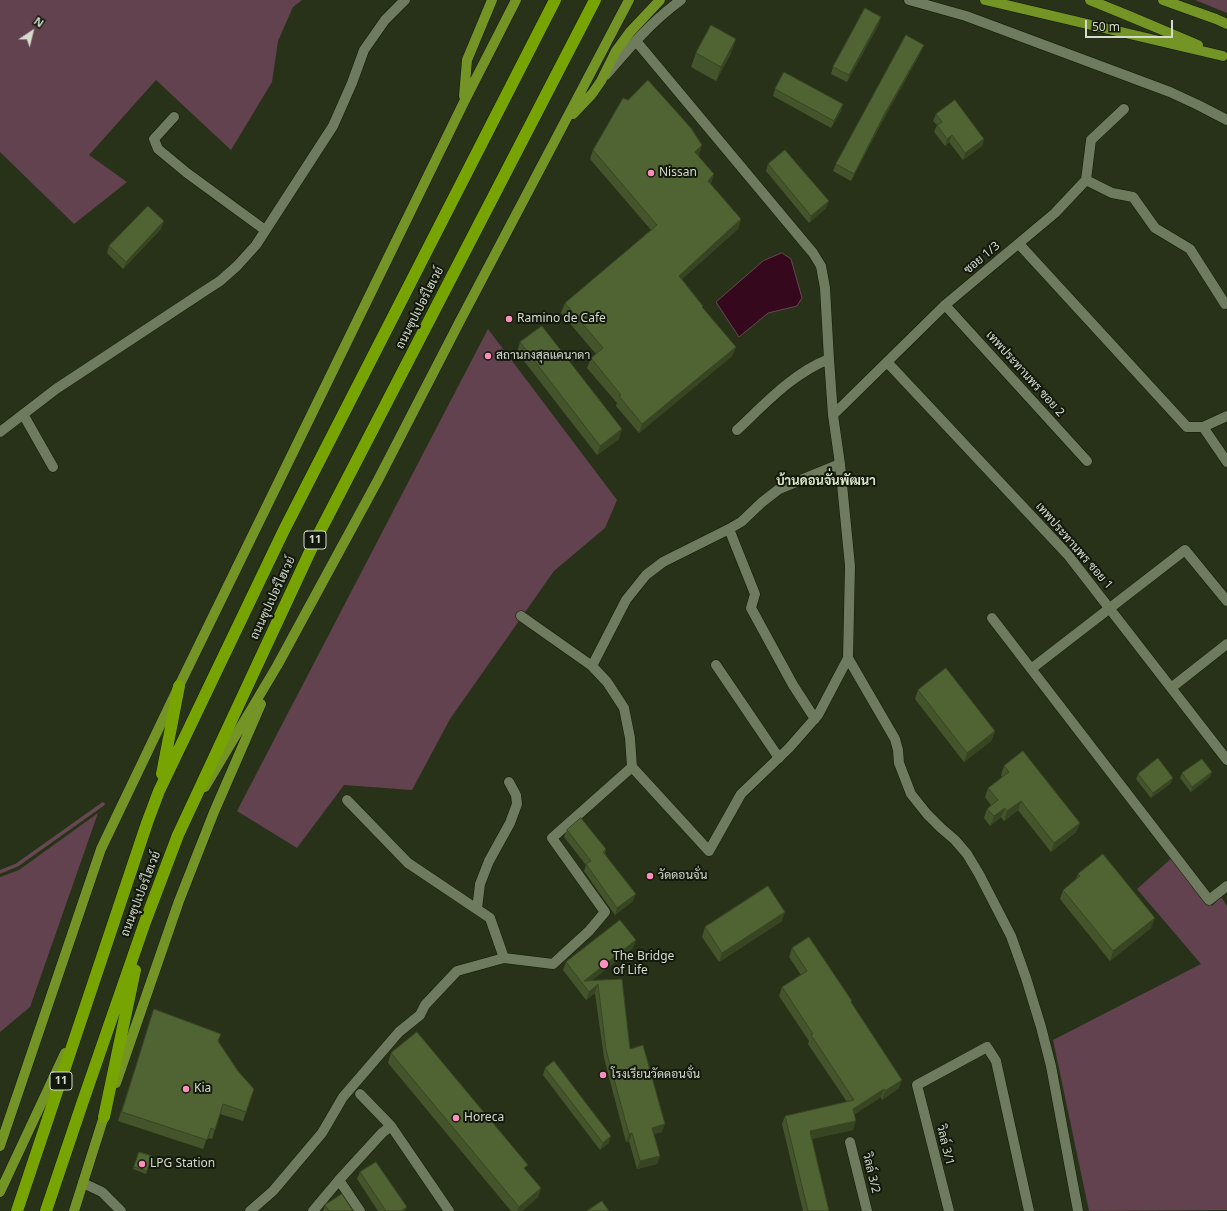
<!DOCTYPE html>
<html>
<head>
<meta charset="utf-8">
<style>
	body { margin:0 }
	#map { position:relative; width:1227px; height:1211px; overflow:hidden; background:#283219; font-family:"Noto Sans",sans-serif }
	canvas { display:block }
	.north { position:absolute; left:12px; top:12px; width:40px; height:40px; -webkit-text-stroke:3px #13180d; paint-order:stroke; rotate:35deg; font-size:11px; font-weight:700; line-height:16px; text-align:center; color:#d5dccd }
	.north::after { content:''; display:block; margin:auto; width:14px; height:18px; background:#d5dccd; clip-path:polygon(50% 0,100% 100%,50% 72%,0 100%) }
	.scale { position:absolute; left:1085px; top:20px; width:88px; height:18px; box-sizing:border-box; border:2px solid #d5dccd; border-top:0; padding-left:5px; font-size:12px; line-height:14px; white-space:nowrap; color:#d5dccd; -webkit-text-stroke:3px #13180d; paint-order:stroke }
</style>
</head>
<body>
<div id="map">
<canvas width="1227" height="1211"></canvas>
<div class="north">N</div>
<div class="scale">50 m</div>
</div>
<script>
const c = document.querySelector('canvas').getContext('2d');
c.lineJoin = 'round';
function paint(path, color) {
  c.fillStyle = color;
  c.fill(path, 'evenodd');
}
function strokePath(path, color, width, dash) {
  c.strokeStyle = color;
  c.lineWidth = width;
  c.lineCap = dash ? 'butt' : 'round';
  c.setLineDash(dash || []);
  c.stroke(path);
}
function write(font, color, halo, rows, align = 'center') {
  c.font = font + ' "Noto Sans",Sarabun,sans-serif';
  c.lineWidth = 4;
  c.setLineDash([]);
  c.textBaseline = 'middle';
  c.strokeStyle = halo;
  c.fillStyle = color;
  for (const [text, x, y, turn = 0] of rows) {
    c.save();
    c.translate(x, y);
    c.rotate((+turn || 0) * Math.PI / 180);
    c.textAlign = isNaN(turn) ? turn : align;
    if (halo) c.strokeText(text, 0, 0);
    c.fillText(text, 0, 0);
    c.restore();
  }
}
paint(new Path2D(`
	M0,0H302L293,7L278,41L272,82L231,150L156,80L89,155L127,182L74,224L0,152Z
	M1195,0H1227V13Z
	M488,329L617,500L605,528L554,571L450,719L412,790L344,785L297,848L237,811Z
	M98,813L30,1007L0,1032V877L19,870Z
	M1173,857L1212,906L1221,897L1227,906V1210L1089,1211L1053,1040L1201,964L1137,889Z`), '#61424e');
const water = new Path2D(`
	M782,253L791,259L802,298L797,306L768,313L739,337L716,302L763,261Z`);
paint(water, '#35081e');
strokePath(water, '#654852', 1);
strokePath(new Path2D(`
	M0,872L17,865L103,804`), '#654852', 3.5);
const minor = new Path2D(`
	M909,0L966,16L1170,92L1198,105L1227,120
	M606,75C629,48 652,21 681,0
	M174,117L154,139L158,149L187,173L265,230
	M1086,180L1112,193L1133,197L1155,228L1190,249L1225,304
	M1019,244L1187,427H1203L1227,416
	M945,305L1087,461
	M887,362L1068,555L1227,760
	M23,414L53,467
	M833,415L945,305L1055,213L1086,180L1091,140L1124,109
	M1203,427L1227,462
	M737,430C765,404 793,373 829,359
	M0,432L56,389L203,292L220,281L237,266L256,245L333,126L352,83L364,50L385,20L405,0
	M729,529L755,594L751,608L793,685L815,719
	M521,616L592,666L607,682L624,708L630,738L632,767
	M992,618L1209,900L1227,886
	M848,658L895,739L898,750L899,763L911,794L927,814L941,828L955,840L967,854L979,874L1011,936L1026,978L1041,1027L1051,1066L1078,1211
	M716,665L779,758
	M592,666L626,600L646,575L663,562L729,529L741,522L761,503L779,489L840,464
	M1031,669L1185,550L1227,601
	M1171,688L1227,644
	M632,767L709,851L741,794L789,748L818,715L848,658L850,566L840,464L833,415L829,359L825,288L821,266L813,253L636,41
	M347,800L408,863L490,918L504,958
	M477,909L480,884L489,861L510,823L517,804L516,795L509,782
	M360,1094L391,1126
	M850,1142L867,1211
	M339,1180L360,1211
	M83,1183L102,1192L121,1211
	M250,1211L273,1191L322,1133L343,1097L399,1032L420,1015L425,1005L457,971L504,958L553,964L589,931L605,912L552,838L632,767
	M313,1211L339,1180L382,1133L391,1126L449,1211
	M949,1211L917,1085L987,1047L996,1061L1029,1211`);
const major = new Path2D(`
	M985,0L1223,56
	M1090,0L1129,16L1198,45
	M1163,0L1216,19L1227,24
	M464,96L467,60L492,0
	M573,114L592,94L601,81L616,51L630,32L660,0
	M205,787L277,666L378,480L461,319L629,0
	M116,1083L179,901L214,812L261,704
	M0,1146L101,849L179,686L464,102L516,0
	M0,1192L65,1053
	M74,1211L106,1110`);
const highway = new Path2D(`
	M162,774L179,686
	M104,1117L135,970
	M17,1211L147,823L159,791L284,530L555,0
	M46,1211L83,1101L145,922L178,835L314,543L595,0`);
strokePath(minor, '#111a03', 11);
strokePath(major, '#111a03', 11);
strokePath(highway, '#111a03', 13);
strokePath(minor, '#6f7b5f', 10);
strokePath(major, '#749426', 10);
strokePath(highway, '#77a400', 12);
paint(new Path2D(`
	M879,24L847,82L831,74L833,67Z
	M921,52L882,122L851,181L833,171L836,164Z
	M696,53H731L716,81L691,67Z
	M775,89L841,111L831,128L773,96Z
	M936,114L984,139L982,146L963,160L949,142L945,146L934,132L937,125L933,121Z
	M702,145L698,155L711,184L741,219L738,229L682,279L703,308L736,347L732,356L639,433L616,406L617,403L587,368L591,358L596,354L561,313L565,303L651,230L590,159L593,150Z
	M768,164L826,208L809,223L766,171Z
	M161,229L123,269L107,253L109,246Z
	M520,342L619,439L597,455L517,352Z
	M918,690L995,731L991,741L964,762L915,699Z
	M1004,766L1080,823L1076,832L1051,852L1018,810L1004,821L1001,817L990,826L984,818L987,809L991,805L985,797L988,788L1002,777L1001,775Z
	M1182,773L1210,777L1191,792L1180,778Z
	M1138,774L1171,783L1151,798L1136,779Z
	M567,830L606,849L605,853L633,901L615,915L584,871L586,865L564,837Z
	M1078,874L1151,928L1110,961L1060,899L1063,890L1076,879Z
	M782,921L719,962L702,937L705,927Z
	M633,948L592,980L622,979L630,1049L662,1132L654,1134L660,1156L657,1164L637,1169L629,1141L626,1142L604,1058L595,993L586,1000L563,970L566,962Z
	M792,948L851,1003L899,1088L882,1100L881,1097L855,1114L853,1130L811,1139L829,1211H803L782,1124L785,1116L847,1102L808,1044L809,1041L779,996L782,987L801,975L789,957Z
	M154,1009L218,1041L246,1112L243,1121L220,1114L212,1139L207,1138L203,1149L118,1121Z
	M391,1053L541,1188L538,1197L522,1211H511L388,1063Z
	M545,1068L609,1143L600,1150L543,1075Z
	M139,1152L152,1156L146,1174L133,1169Z
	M360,1172L405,1211H378L357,1179Z
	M325,1205L353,1211H323Z`), '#45552b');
paint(new Path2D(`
	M881,17L879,24L847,82L849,75Z
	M736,39L731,53L716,81L721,67Z
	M924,45L921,52L882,122L851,181L854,174L884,115Z
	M843,104L841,111L831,128L834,121Z
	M952,135L949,142L945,146L947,139Z
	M984,139L982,146L963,160L965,153Z
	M702,145L699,155L692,161L695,152Z
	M714,174L711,184L708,181Z
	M829,201L826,208L809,223L811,216Z
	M741,219L738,229L675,285L679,276Z
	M164,221L161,229L123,269L126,262Z
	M736,347L732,356L639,433L642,424Z
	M622,429L619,439L597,455L600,446Z
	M995,731L991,741L964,762L967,753Z
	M1212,772L1210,777L1191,792L1192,787Z
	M1173,778L1171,783L1151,798L1153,793Z
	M1021,801L1018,810L1004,821L1007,811Z
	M1005,808L1001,817L990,826L994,816Z
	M1080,823L1076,832L1051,852L1054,843Z
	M636,894L633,901L615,915L617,908Z
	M785,912L782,921L719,962L722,953Z
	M1155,918L1151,928L1110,961L1113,951Z
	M636,940L633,948L585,986L584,981Z
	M598,984L595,993L586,1000L589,992Z
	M902,1080L899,1088L882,1100L885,1091Z
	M884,1089L881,1097L850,1117L853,1109Z
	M856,1121L853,1130L807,1140L810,1131Z
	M665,1124L662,1132L649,1136L652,1128Z
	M632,1133L629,1141L626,1142L629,1134Z
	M611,1136L609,1143L600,1150L603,1143Z
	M660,1156L657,1164L637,1169L640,1161Z
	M541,1188L538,1197L522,1211H517L519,1207Z
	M407,1207L405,1211H401Z`), '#384523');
const building = new Path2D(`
	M865,8L881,17L849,75L833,67Z
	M711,25L736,39L721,67L696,53Z
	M906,35L924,45L884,115L854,174L836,164Z
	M784,72L843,104L834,121L775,89Z
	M648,80L691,128L702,145L695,152L714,174L708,181L741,219L679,276L703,306L702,307L736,347L642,424L619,396L621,395L591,358L603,348L565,303L657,225L593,150L623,98L628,100Z
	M955,100L984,139L965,153L952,135L947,139L937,125L942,122L936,114Z
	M785,150L829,201L811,216L768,164Z
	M148,206L164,221L126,262L109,246Z
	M542,326L622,429L600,446L520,342Z
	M946,668L995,731L967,753L918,690Z
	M1023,751L1080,823L1054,843L1021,801L1007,811L1005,808L994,816L987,809L998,800L988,788L1009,772L1004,766Z
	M1158,758L1173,778L1153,793L1138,774Z
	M1202,759L1212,772L1192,787L1182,773Z
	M581,818L606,849L603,852L636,894L617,908L586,864L591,861L567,830Z
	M1103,854L1155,918L1113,951L1063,890L1080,876L1078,874Z
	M768,886L785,912L722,953L705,927Z
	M620,920L636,940L584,981L622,979L630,1049L643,1045L665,1124L652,1128L660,1156L640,1161L632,1133L629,1134L606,1050L598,984L589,992L566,962Z
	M809,937L852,1001L851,1002L902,1080L885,1091L884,1089L853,1109L856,1121L810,1131L829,1211H808L785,1116L854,1100L811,1035L813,1034L782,987L807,971L792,948Z
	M154,1009L221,1034L218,1041L238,1071L254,1089L246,1112L223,1104L215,1130L211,1128L207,1140L122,1112Z
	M417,1032L528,1165L524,1168L541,1188L519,1207L391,1053Z
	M554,1061L611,1136L603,1143L545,1068Z
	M139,1152L152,1156L147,1171L134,1167Z
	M376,1162L407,1207L401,1211H386L360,1172Z
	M342,1194L353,1211H329L325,1205Z
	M602,1201L609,1211H587Z`);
paint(building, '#506332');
strokePath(building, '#384523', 1);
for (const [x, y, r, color] of [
	[651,173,4,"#fe8ebc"],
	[509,319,4,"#fe8ebc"],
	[488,356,4,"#fe8ebc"],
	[650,876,4,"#fe8ebc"],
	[604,964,5,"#fe8ebc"],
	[603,1075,4,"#fe8ebc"],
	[186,1089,4,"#fe8ebc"],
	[456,1118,4,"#fe8ebc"],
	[142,1164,4,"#fe8ebc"]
]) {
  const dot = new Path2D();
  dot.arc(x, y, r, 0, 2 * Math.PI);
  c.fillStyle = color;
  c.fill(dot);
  strokePath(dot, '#13180d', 1.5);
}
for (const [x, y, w] of [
	[315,540,22],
	[61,1081,22]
]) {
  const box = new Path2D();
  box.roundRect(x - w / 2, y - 9, w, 18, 3);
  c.fillStyle = '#13180d';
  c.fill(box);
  strokePath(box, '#d5dccd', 1);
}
write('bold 11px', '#d5dccd', null, [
	["11",315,540],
	["11",61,1081]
]);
write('12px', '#d5dccd', '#13180d', [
	["Nissan",659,173],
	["Ramino de Cafe",517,319],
	["สถานกงสุลแคนาดา",496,356],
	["วัดดอนจั่น",658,876],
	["The Bridge",613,957],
	["of Life",613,971],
	["โรงเรียนวัดดอนจั่น",611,1075],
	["Kia",194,1089],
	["Horeca",464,1118],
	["LPG Station",150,1164]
], 'left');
write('12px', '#d5dccd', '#13180d', [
	["ซอย 1/3",982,258,-40],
	["ถนนซุปเปอร์ไฮเวย์",420,308,-63],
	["เทพประทานพร ซอย 2",1025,374,48],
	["เทพประทานพร ซอย 1",1074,546,49],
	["ถนนซุปเปอร์ไฮเวย์",273,598,-65],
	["ถนนซุปเปอร์ไฮเวย์",141,894,-69],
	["วิลล์ 3/1",945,1145,76],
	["วิลล์ 3/2",871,1173,76]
]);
write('bold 13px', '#d9e7c8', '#13180d', [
	["บ้านดอนจั่นพัฒนา",826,481]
]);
</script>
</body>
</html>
